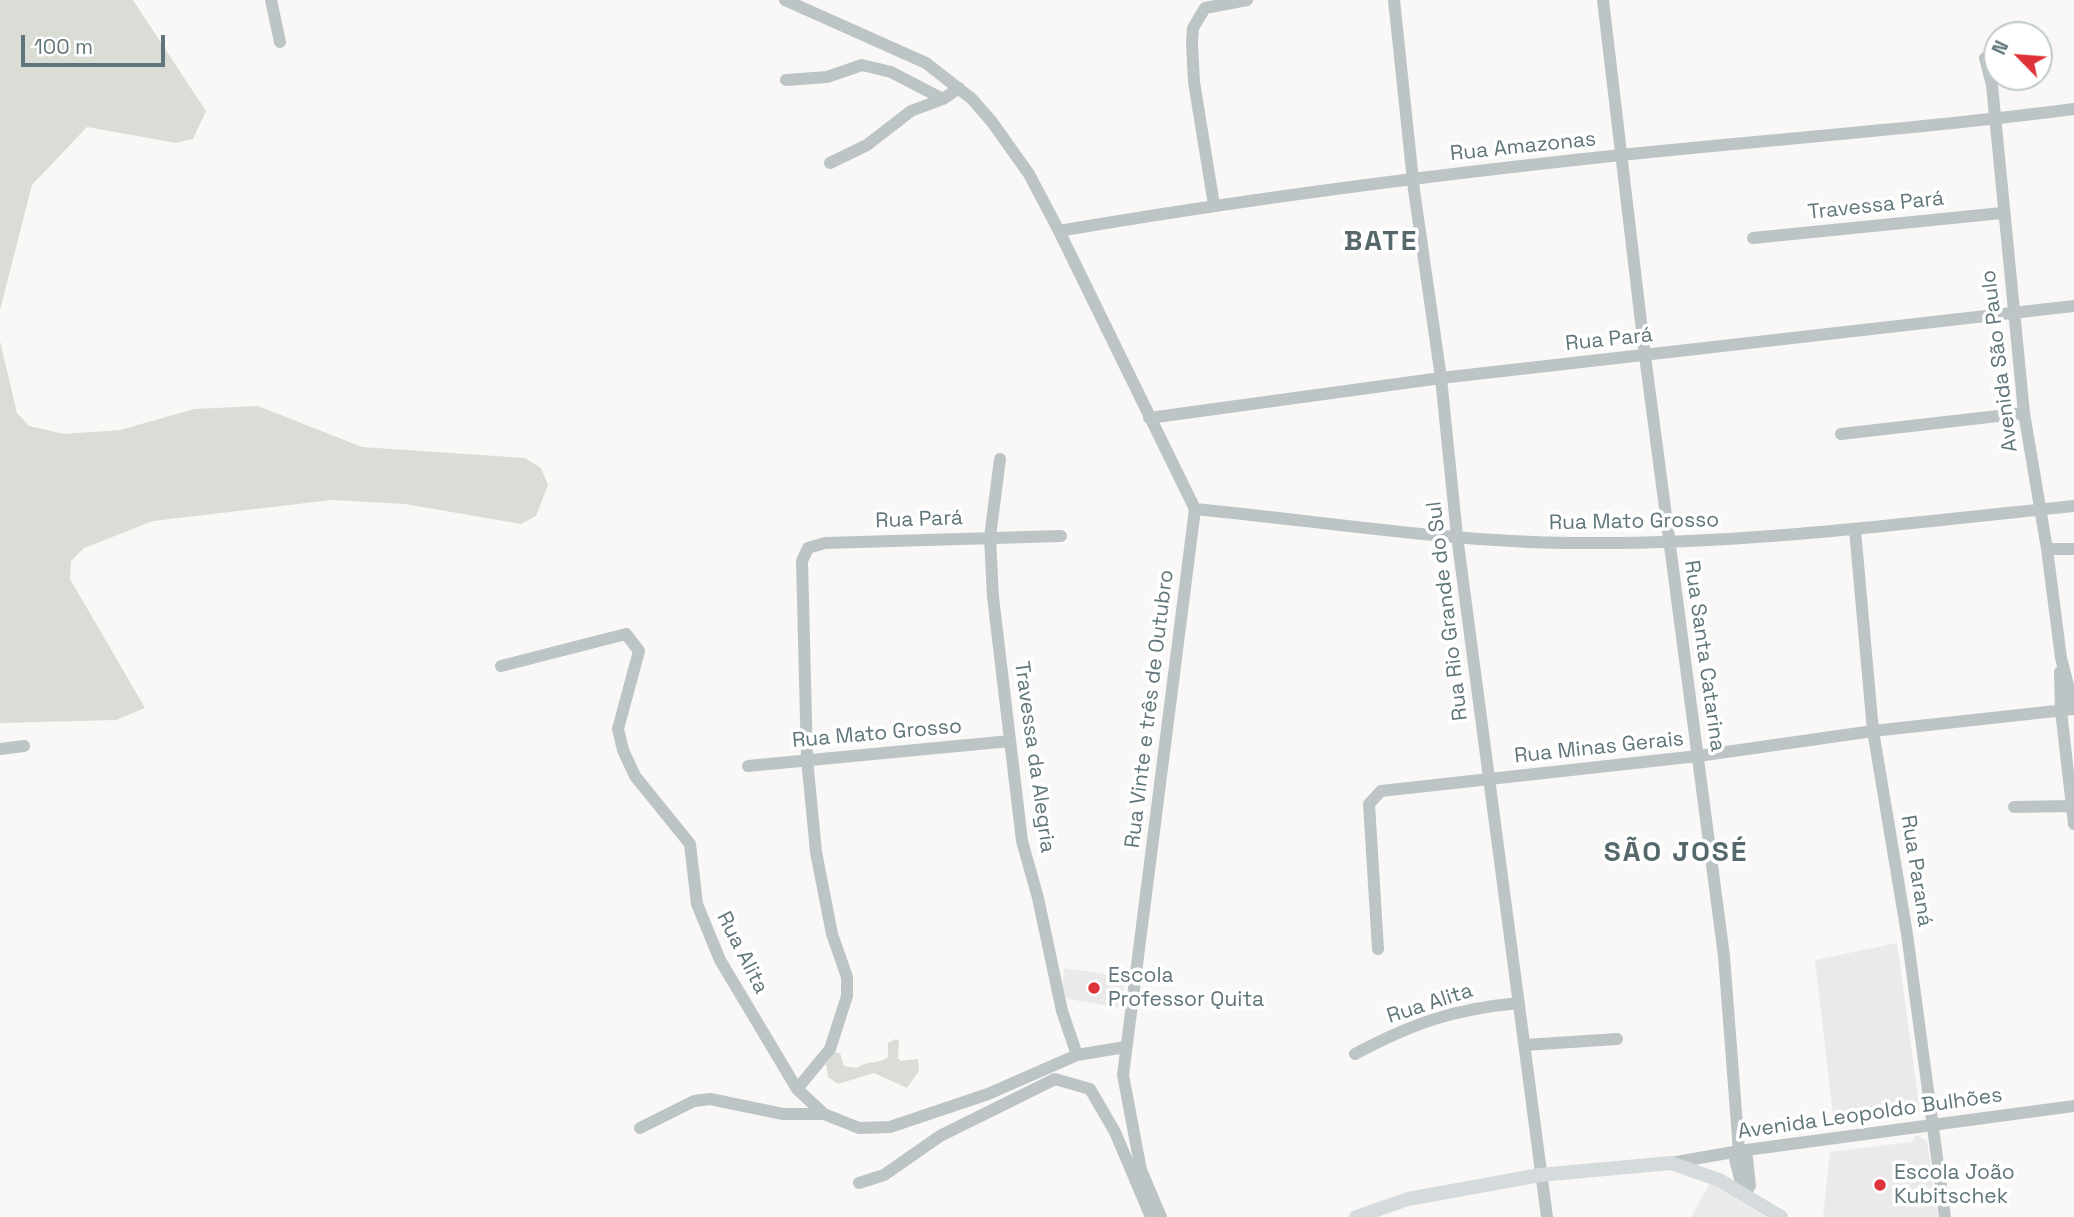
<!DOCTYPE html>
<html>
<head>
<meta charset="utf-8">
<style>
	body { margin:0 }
	#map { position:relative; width:2074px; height:1217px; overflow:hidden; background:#f9f8f6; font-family:"Space Grotesk",sans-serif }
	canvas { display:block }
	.north { position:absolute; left:1983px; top:21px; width:70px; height:70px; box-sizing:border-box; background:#fff; border:2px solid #bfc8ca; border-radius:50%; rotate:295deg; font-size:19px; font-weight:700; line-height:28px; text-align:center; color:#60767a }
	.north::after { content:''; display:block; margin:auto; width:24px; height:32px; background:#dd3237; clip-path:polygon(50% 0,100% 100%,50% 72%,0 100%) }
	.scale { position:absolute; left:21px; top:35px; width:144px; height:32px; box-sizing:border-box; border:4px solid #60767a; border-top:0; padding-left:9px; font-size:21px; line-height:24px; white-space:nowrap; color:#60767a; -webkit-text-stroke:5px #fff; paint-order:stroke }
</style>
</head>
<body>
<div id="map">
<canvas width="2074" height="1217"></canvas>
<div class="north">N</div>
<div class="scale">100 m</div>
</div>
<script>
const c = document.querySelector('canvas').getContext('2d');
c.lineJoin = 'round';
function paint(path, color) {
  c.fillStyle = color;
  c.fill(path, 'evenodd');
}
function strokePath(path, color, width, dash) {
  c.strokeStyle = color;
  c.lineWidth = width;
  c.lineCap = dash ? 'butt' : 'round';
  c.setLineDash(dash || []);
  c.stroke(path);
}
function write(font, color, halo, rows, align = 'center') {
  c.font = font + ' "Space Grotesk",sans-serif';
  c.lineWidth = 7;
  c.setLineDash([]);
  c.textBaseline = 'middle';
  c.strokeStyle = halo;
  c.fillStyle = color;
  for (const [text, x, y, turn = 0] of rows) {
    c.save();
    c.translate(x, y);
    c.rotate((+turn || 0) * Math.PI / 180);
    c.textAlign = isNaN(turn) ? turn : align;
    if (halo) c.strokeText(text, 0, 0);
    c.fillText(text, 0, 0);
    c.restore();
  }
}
paint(new Path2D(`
	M1897,943L1920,1112L1834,1124L1815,960Z
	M1064,968L1126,977L1121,1008L1062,998Z
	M1916,1135L1927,1141L1938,1217H1823L1830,1152L1912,1142Z
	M1710,1183L1766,1217H1691Z`), '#e9eae9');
paint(new Path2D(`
	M0,0H133L206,111L193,139L176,143L87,127L32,185L0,310Z
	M0,341L17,413L29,426L64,434L120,430L194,409L258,406L362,447L525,458L541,468L548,485L536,516L521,524L405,504L332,500L153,521L84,548L71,561L70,579L145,708L116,720L0,723Z
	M896,1039L899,1041L898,1058L901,1061L918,1059L919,1071L907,1088L874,1073L838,1084L828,1077L826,1064L835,1052L840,1053L844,1066L857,1068C867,1060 879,1064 888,1057V1043Z`), '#daddd5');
strokePath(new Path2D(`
	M271,0L280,42
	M785,0L926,63L972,99L992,122L1029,174L1059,231L1195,509L1123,1075L1141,1170L1161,1217
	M1394,0L1414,190L1441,378L1457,536L1547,1217
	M1603,0L1645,356L1724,956L1739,1151L1735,1159L1744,1194L1750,1186L1747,1158L1739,1151
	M1985,58L1992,85L2024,413L2047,549L2061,658L2074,708
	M786,80L827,77L862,65L891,72L943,99L959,88
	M830,163L867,145L911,111L943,99
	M1214,205L1194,82L1192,43L1193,28L1205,8L1247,0
	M1059,231C1245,199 1432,175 1621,155C1772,139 1923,129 2074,109
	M1753,238L2002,213
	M1149,418L1441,378L2074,306
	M1841,434L2024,413
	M1000,459L990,537L993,597L1022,841L1038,898L1062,1011L1077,1055
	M1195,509C1320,521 1450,542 1574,543C1742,545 1908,523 2074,506
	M1855,530L1873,731L1907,934L1945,1217
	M2047,549H2074
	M501,666L626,634L639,651L618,729L623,750L635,776L690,844L697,904L720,960L797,1089L824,1114L859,1128L890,1127L988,1094L1077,1055L1125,1047
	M2060,672L2061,711L2074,824
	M0,749L24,746
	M748,766L1010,741
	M2014,807L2071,806
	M1378,949L1369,804L1381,791L1698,756L1873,731L2074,709
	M1525,1045L1617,1039
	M1355,1054C1413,1023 1454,1009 1519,1003
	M797,1089L830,1049L847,996V977L832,934L816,852L807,759L802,561L808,548L825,543L1061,536
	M640,1128L694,1101L710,1099L783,1114H823
	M1671,1163L1739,1151L2074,1106
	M859,1183L884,1175L940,1136L1055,1079L1090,1089L1115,1132L1151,1217`), '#bdc4c6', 12);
strokePath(new Path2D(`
	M1356,1217L1408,1199L1540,1175L1671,1163L1719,1180L1781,1217`), '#d5dbdc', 14);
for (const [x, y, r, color] of [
	[1094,988,7,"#dd3237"],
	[1880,1185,7,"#dd3237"]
]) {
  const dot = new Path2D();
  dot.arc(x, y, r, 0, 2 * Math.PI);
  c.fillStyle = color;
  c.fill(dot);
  strokePath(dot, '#fff', 2.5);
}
write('21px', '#60767a', '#fff', [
	["Rua Amazonas",1523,147,-6],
	["Travessa Pará",1876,206,-6],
	["Rua Pará",1609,340,-6],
	["Avenida São Paulo",2000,361,-97],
	["Rua Pará",919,520,-2],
	["Rua Mato Grosso",1634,522,-1],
	["Rua Rio Grande do Sul",1448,611,-97],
	["Rua Santa Catarina",1704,656,82],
	["Rua Vinte e três de Outubro",1150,709,-83],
	["Rua Mato Grosso",877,734,-5],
	["Rua Minas Gerais",1599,748,-6],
	["Travessa da Alegria",1034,757,82],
	["Rua Paraná",1916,871,81],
	["Rua Alita",742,953,63],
	["Rua Alita",1430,1004,-18],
	["Avenida Leopoldo Bulhões",1870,1114,-8]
]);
write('21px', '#60767a', '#fff', [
	["Escola",1108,976],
	["Professor Quita",1108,1000],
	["Escola João",1894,1173],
	["Kubitschek",1894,1197]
], 'left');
c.letterSpacing = '2px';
write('bold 28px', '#56686b', '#fff', [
	["BATE",1381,242],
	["SÃO JOSÉ",1676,853]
]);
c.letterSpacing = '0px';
</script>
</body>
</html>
